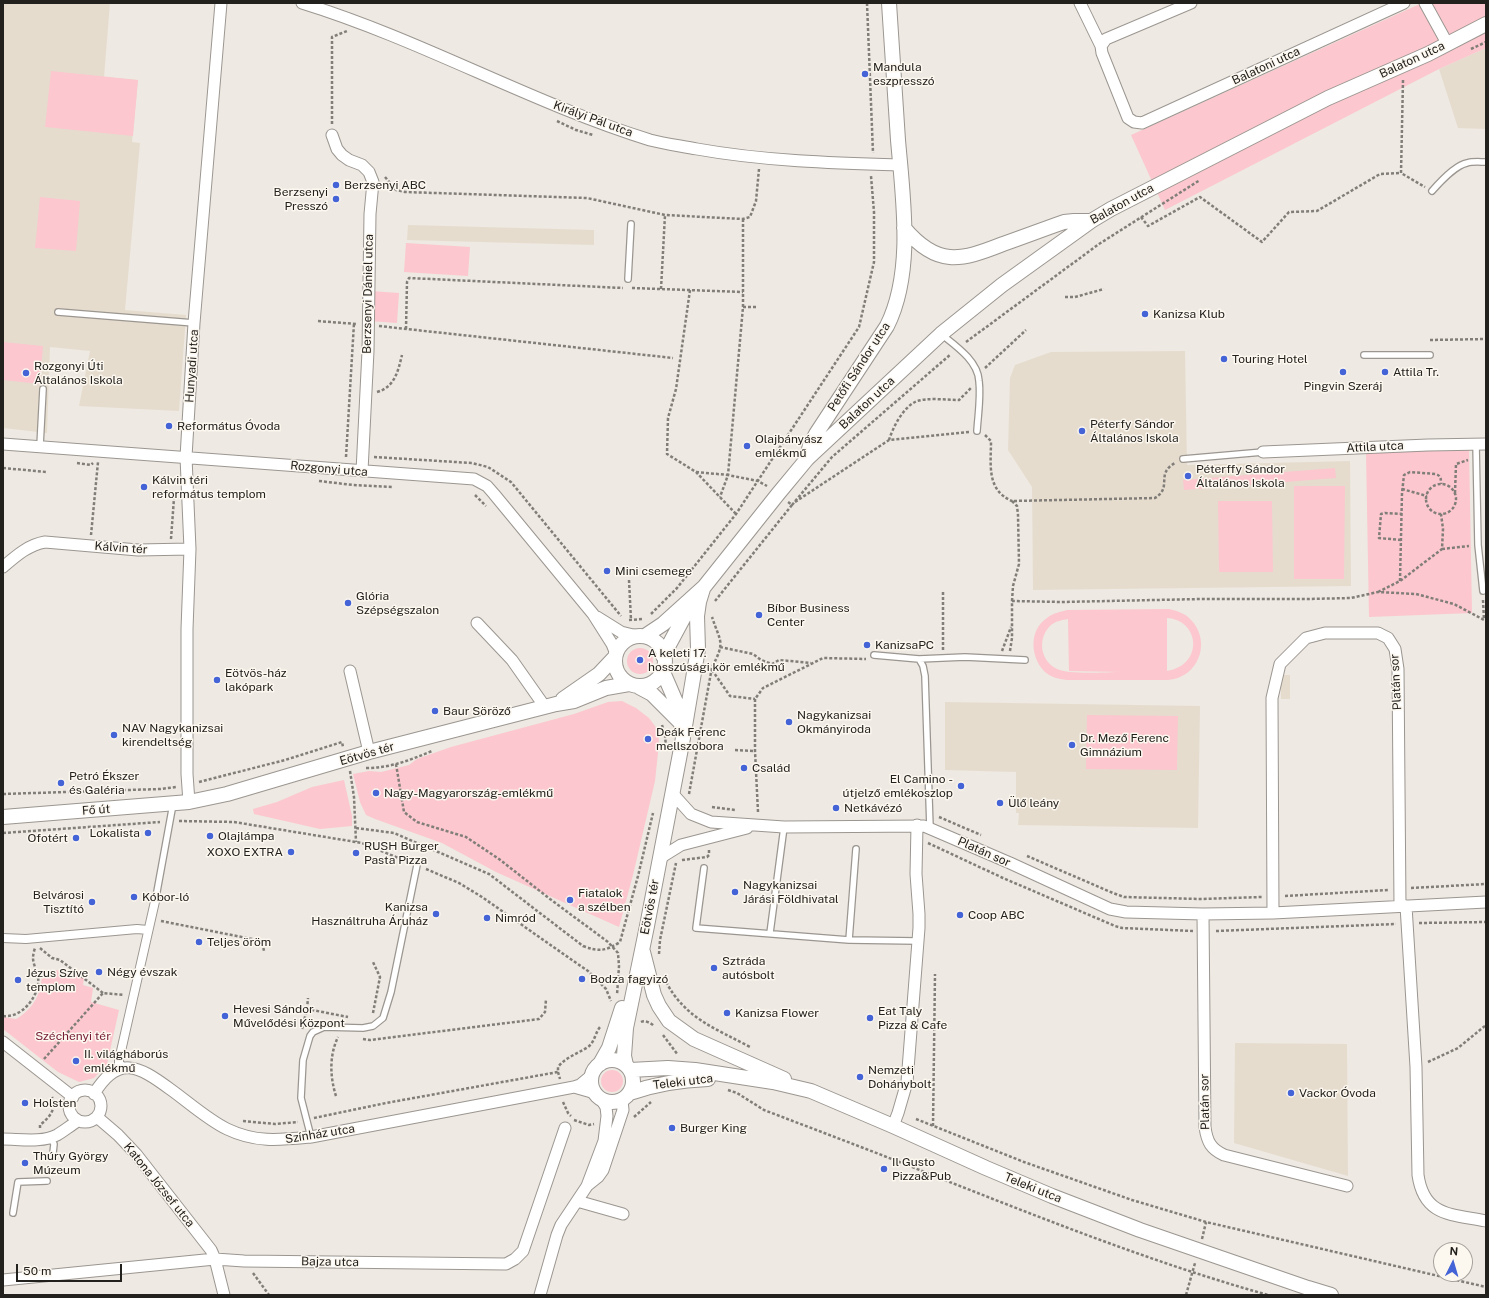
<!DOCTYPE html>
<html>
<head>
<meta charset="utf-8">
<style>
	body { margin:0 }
	#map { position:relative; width:1489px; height:1298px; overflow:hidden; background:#eee9e2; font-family:"Public Sans",sans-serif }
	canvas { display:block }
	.frame { position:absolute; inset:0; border:4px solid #23211e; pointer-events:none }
	.north { position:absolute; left:1433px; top:1242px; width:40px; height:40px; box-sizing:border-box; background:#fcf7ef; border:1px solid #a5a19b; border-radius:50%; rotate:5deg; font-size:11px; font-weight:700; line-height:16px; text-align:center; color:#23211e }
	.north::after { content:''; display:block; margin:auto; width:14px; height:18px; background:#4463d6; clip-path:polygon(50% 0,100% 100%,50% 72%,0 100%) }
	.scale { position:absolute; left:16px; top:1264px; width:106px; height:18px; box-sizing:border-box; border:2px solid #23211e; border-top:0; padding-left:5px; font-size:12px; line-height:14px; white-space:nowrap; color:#23211e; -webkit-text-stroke:3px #fcf7ef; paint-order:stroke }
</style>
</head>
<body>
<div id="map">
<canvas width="1489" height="1298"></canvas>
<div class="frame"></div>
<div class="north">N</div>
<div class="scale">50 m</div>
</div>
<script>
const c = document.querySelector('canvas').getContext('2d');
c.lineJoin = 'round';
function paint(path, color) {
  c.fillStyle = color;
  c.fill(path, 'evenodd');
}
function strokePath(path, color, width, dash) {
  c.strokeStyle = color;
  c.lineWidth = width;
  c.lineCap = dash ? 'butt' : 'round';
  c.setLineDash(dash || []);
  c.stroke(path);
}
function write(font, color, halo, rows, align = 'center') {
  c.font = font + ' "Public Sans",sans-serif';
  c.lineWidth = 3;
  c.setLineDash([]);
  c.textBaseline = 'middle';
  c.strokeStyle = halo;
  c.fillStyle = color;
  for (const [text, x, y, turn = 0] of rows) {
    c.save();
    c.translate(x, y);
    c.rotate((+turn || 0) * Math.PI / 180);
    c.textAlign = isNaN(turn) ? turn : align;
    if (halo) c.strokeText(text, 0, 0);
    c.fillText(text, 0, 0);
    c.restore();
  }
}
paint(new Path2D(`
	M3,3H110L104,77L138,80L132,142L140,143L125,310L186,315L179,411L79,406L90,351L50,347L47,433L3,428Z
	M1486,48V129L1458,128L1439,69Z
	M408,225L594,230V245L407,240Z
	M1185,351L1187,465L1350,461L1351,586L1033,590L1032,487L1008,450L1010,378L1015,365L1051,352Z
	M1281,675H1290V699H1281Z
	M945,702L1200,706L1198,828L1018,825L1019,813H1016V772L945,770Z
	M1235,1043L1347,1044L1348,1176L1234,1143Z`), '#e5dcce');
paint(new Path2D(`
	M1422,3H1486V48L1439,69L1165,210L1131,135Z
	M51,71L138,80L133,136L45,127Z
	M40,197L80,201L76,251L35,248Z
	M406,243L470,247L468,276L404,272Z
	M371,291L399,293L397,323L369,321Z
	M3,342L43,346L40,384L3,380Z
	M1469,448L1472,613L1369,617L1366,452Z
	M1335,468L1336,478L1184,490L1183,480Z
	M1294,486H1345L1344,579H1294Z
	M1218,501H1272L1273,572H1219Z
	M1169,609C1177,611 1185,613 1191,620C1208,637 1203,667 1180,677C1176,679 1172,679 1168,680H1067C1058,679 1050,677 1044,671C1030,656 1029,630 1047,618C1053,613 1060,612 1067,610ZM1167,618C1200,620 1204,665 1167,671ZM1068,619L1069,671L1122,672C1107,672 1069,675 1057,669C1040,661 1037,638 1051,625C1056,621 1062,620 1068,619Z
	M627 661a13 13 0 1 1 26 0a13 13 0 1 1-26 0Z
	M622,701L636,708L649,718L658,730L659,743L655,781L633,875L619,927L496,872L442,843L375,819L366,815L360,802L353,774L369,771L381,772L409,765L417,759L451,747L574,714L608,702Z
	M1087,715L1178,716L1177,770L1086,769Z
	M344,780L352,816V826L320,829L254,814L253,809L277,802L312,787Z
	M42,970L85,971L83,985L93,988L91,1002L119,1010L107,1064L94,1078L79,1082L58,1072L3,1029V1017L16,1019C35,1008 42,992 42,970Z
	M601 1081a11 11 0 1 1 22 0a11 11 0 1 1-22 0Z`), '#fcc7ce');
const service = new Path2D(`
	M1432,191C1439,183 1456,165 1467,163C1473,161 1480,162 1486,162
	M628,279L631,224
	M58,312L194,323
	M941,334C956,346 978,361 979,381C981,397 978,415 977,431
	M1364,355H1430
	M1476,444L1478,545L1483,591
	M40,446L43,389
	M1183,459L1263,452
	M874,655L919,659L923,666L925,676L930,828
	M919,659L965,657L1025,660
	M704,868L696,928L849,940L917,941
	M156,897L173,804
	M770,933L784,827
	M849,940L856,849
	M50,1137L54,1144L53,1153
	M311,1137L301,1098L303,1060L310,1036L313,1032L324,1027L363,1028L373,1026L383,1018L391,992L417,865
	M13,1213L18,1182L47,1181`);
const pedestrian = new Path2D(`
	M3,938L26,939L137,929L148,930
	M125,1068L119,1064V1060L156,897`);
const minor = new Path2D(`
	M302,3C422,40 531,103 650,140C665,144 682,146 697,149C764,161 832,163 900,165
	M1080,3L1101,46L1102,53L1128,118L1134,122L1142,123L1404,3
	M1425,3L1447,43
	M1101,46L1106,39L1191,3
	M332,135L337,149L342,155L349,160L362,165L369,172L373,182L370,214L368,351L362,471
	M3,444L474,479L487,486L494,494L593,614L612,644L616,654
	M1263,452L1428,445L1486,444
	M3,567C16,556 28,545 45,542L138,550L190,549
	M597,617L621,632L637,636
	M477,623L512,660L545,707
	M350,671L369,752
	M672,793L691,814L711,822L784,827L924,826L1010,863L1110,909L1126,912L1203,914L1273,913L1486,902
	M189,802L187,774V629L190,549L186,457L194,323L221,3
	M660,858L681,845L747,828
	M1406,906L1416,1067L1418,1175C1424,1217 1452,1214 1486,1221
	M1273,913L1272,698L1280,664L1306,638L1325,633H1378L1388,638L1395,649L1398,669L1400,906
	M1203,914L1205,1127C1207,1142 1211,1149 1224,1155L1347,1186
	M3,1042L73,1097
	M574,1087L595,1093
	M69 1106a16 16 0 1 1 32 0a16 16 0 1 1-32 0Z
	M94,1094C118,1054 139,1066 170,1089C187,1101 208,1120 227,1129C256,1143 280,1140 311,1137L574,1087L580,1085L592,1075
	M97,1117L118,1135L136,1154L211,1250L215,1259L224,1295
	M893,1126L898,1113L907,1082L919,928V914L916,874L917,825
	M3,1139C19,1139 42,1143 57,1135C64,1131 71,1125 78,1121
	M588,1185L598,1177L603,1170L623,1110L622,1100
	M577,1201L623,1214
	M3,1280L215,1259L244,1261L506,1264L515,1259L523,1251L565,1128
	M540,1295L557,1235L561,1225L587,1186L604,1141L607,1116L606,1107L601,1099`);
const tertiary = new Path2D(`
	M904,228C937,267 960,261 1003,244C1023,237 1044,229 1064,222L1074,221H1091
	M807,459L810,445L816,434L887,326C914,272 903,199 898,140C895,94 892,49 889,3
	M645,636L663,624L704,587L778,494L807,459L941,334L1002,285L1091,221L1111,209L1328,98L1428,54L1486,24
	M615 661a25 25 0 1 1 50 0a25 25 0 1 1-50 0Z
	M663,656L691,604
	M637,686L652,694L681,723
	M563,699L599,674L615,657
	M685,726L698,649L697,616L699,602L703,589
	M3,817L189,802L227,794L369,752L556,704L574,701L606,688L629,684
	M643,952L654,995L659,1006L669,1021L694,1039L784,1079
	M591 1081a21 21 0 1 1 42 0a21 21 0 1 1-42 0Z
	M600,1064L609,1048L622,1008
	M626,1065L624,1056L626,1028L647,926L683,738L679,709L663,672
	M630,1070L668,1068L695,1070L773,1082L811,1091L893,1126L986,1168L1052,1196L1140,1230L1308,1288L1331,1295
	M630,1093C655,1084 681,1080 708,1079`);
strokePath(service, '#9b9690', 8);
strokePath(pedestrian, '#9b9690', 10);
strokePath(minor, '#9b9690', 13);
strokePath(tertiary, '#9b9690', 16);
strokePath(new Path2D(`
	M867,3L873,153
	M1471,49L1486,42
	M1403,80L1401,173L1425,187
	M557,121L576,130L593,135
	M332,124V37L347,31
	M385,177L396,190L405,192L587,198L665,215L743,219L750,217L756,201L759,169
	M1141,217L1148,226L1200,197L1262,242L1289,212L1317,211L1380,174L1401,173
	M743,219V307L728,475L758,481L767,486
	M632,288L743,292
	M661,289L665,215
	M690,290L676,389L668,418L667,454L696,472L736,514
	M1065,297H1075L1104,289
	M743,307H758
	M318,321L356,324
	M379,326L673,358
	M406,329L407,282L409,278L623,288
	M1430,340L1486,339
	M966,342L1099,244L1200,180
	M985,368L1026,330
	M377,392C395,387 398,371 402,355
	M985,435L991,441C991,464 986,490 1012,501
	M889,440C893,427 903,408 915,402C925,397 948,400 959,400L971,388
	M346,457L354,323
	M374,457L472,463L488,467L511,482L621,616
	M77,463L91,465L93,463
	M3,468L47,472
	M696,472L728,475L720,497
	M319,481L353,485L393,487
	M1426 499a15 15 0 1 1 30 0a15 15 0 1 1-30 0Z
	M1402,489L1427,496
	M1455,493L1456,464L1468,460
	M475,495L486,506
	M795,502L889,440L969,432
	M792,505L832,457L951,354
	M91,535L98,462
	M171,539L174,498
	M1401,540L1379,538L1381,514L1385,513L1402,514
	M1442,549L1469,546
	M629,580L631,620
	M1400,581L1402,493L1404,475L1410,472L1436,474C1441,476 1441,479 1441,484
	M1378,592L1400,581L1442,549L1443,529L1441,514
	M1483,600L1484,620
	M715,601L792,505L788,502
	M1012,601L1013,586L1019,564L1018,515L1017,506L1012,501L1155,498C1173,487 1155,474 1175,463
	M651,614L677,588L736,514L859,327L874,262V212L871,176
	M629,620L643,619
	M720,647L753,654L761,660L772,664L779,660L811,663
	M943,650V592
	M1002,651L1011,627
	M1010,651L1012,638V601L1061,602L1202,599H1308L1351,598L1378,592L1416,594L1454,604L1486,621
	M712,670L730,696L755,699
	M662,725L665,735L666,747
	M735,750L755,751
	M396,764L404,812L417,822L466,837L499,859L550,899L608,942L618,953L619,966L617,995
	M366,768C391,768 410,760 432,751
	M350,771L354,797L356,842
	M199,782L285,760L342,742L343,747
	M3,794L160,789L176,787
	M689,794L712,667C726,641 720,642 712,617
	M712,807L735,810
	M758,812L755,751V699L763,688L823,658L866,659
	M939,817L981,835
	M179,821L234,822L362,843L408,862
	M356,828L394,833L489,874L583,946C599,952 606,951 620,942L638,876L653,813
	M3,833L160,822
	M928,843L1003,878L1115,926L1122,928L1193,931
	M1027,856L1113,893L1124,897L1201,899L1262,897
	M682,860L707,857L709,855V850
	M426,869L459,883L482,897L572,960L588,971L606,989L611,1001
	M1411,888L1486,884
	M1285,896L1388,890
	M161,921L262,941L264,951
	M1419,923L1486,922
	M1216,931L1396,924
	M40,948L52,958L60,960L103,993
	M659,954L660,940L676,863
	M666,982C686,1019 715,1028 750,1047
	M307,1009L308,998
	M373,1013L380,977L373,962
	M3,1016C20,1018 35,1001 38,985C40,975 33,966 33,958C33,955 34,951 35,948
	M641,1022C645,1020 651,1023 654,1026
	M302,1029L307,1009L348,1017
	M663,1035L678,1055
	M363,1039L370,1040L539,1019L545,1012L546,999
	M44,1059L103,993L124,995
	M1428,1062L1458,1048L1486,1025
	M558,1072L560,1079
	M728,1090L737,1093L764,1110C824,1133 883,1155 942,1179C1049,1221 1157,1264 1268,1295
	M336,1096C330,1077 329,1056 338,1037
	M563,1102L568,1113L571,1116
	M634,1117L651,1102
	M314,1118L386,1103L558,1072V1067C566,1057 577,1054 588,1047C595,1042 595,1032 601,1026
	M916,1119L1024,1162L1132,1200L1206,1222L1486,1287
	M574,1120L589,1125L594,1124
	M243,1121L275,1124L298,1122
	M933,1126L935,974
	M40,1128V1125C49,1118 57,1109 52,1097
	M1202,1239L1206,1222
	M253,1273L269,1295
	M1186,1295L1195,1263`), '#817e79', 2.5, [3, 2]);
strokePath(service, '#fff', 5.5);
strokePath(pedestrian, '#fff', 8);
strokePath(minor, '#fff', 11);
strokePath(tertiary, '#fff', 14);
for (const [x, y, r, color] of [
	[865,74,4,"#4463d6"],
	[336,185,4,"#4463d6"],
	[336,199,4,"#4463d6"],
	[1145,314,4,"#4463d6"],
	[1224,359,4,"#4463d6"],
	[1343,372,4,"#4463d6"],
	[1385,372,4,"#4463d6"],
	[26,373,4,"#4463d6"],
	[169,426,4,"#4463d6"],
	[1082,431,4,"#4463d6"],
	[747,446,4,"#4463d6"],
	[1188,476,4,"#4463d6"],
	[144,487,4,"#4463d6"],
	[607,571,4,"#4463d6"],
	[348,603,4,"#4463d6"],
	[759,615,4,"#4463d6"],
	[867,645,4,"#4463d6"],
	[640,660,4,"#4463d6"],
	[217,680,4,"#4463d6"],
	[435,711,4,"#4463d6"],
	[789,722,4,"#4463d6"],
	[114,735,4,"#4463d6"],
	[648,739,4,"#4463d6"],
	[1072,745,4,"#4463d6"],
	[744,768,4,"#4463d6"],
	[61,783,4,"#4463d6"],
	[961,786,4,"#4463d6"],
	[376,793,4,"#4463d6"],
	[1000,803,4,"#4463d6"],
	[836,808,4,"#4463d6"],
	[148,833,4,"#4463d6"],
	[210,836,4,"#4463d6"],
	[76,838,4,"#4463d6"],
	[291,852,4,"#4463d6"],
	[356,853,4,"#4463d6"],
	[735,892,4,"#4463d6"],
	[134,897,4,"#4463d6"],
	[570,900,4,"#4463d6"],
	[92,902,4,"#4463d6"],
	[436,914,4,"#4463d6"],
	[960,915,4,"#4463d6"],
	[487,918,4,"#4463d6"],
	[199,942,4,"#4463d6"],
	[714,968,4,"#4463d6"],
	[99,972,4,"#4463d6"],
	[582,979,4,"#4463d6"],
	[18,980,4,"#4463d6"],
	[727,1013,4,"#4463d6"],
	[225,1016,4,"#4463d6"],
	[870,1018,4,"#4463d6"],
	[76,1061,4,"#4463d6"],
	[860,1077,4,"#4463d6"],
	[1291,1093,4,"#4463d6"],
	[25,1103,4,"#4463d6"],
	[672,1128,4,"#4463d6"],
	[25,1163,4,"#4463d6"],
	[884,1169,4,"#4463d6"]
]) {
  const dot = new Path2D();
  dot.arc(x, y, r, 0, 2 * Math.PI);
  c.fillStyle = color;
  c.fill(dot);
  strokePath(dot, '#fcf7ef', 1.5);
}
write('12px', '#23211e', '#fcf7ef', [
	["Balaton utca",1412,60,-25],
	["Balatoni utca",1266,66,-25],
	["Királyi Pál utca",593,119,20],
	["Balaton utca",1122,204,-29],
	["Berzsenyi Dániel utca",368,294,-89],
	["Hunyadi utca",192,366,-86],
	["Petőfi Sándor utca",859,367,-57],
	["Balaton utca",867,403,-43],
	["Attila utca",1375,447,-3],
	["Rozgonyi utca",329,469,5],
	["Kálvin tér",121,548,4],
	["Platán sor",1396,682,-93],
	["Eötvös tér",367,754,-16],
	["Fő út",96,810,-4],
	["Platán sor",984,852,24],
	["Eötvös tér",650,907,-79],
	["Teleki utca",683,1082,-7],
	["Platán sor",1205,1102,-91],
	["Színház utca",320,1134,-9],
	["Katona József utca",159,1185,51],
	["Teleki utca",1033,1188,22],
	["Bajza utca",330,1262,1]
]);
write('12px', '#23211e', '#fcf7ef', [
	["Mandula",873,67],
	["eszpresszó",873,81],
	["Berzsenyi ABC",344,185],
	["Berzsenyi",328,192,"right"],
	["Presszó",328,206,"right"],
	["Kanizsa Klub",1153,314],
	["Touring Hotel",1232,359],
	["Rozgonyi Úti",34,366],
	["Általános Iskola",34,380],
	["Attila Tr.",1393,372],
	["Pingvin Szeráj",1343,386,"center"],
	["Péterfy Sándor",1090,424],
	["Általános Iskola",1090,438],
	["Református Óvoda",177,426],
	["Olajbányász",755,439],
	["emlékmű",755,453],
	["Péterffy Sándor",1196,469],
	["Általános Iskola",1196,483],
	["Kálvin téri",152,480],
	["református templom",152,494],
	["Mini csemege",615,571],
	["Glória",356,596],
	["Szépségszalon",356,610],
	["Bíbor Business",767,608],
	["Center",767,622],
	["KanizsaPC",875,645],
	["A keleti 17.",648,653],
	["hosszúsági kör emlékmű",648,667],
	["Eötvös-ház",225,673],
	["lakópark",225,687],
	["Baur Söröző",443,711],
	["Nagykanizsai",797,715],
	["Okmányiroda",797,729],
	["NAV Nagykanizsai",122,728],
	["kirendeltség",122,742],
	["Deák Ferenc",656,732],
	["mellszobora",656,746],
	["Dr. Mező Ferenc",1080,738],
	["Gimnázium",1080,752],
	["Család",752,768],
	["Petró Ékszer",69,776],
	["és Galéria",69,790],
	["El Camino -",953,779,"right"],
	["útjelző emlékoszlop",953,793,"right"],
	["Nagy-Magyarország-emlékmű",384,793],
	["Ülő leány",1008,803],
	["Netkávézó",844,808],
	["Lokalista",140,833,"right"],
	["Olajlámpa",218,836],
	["Ofotért",68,838,"right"],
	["RUSH Burger",364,846],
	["Pasta Pizza",364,860],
	["XOXO EXTRA",283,852,"right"],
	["Nagykanizsai",743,885],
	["Járási Földhivatal",743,899],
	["Fiatalok",578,893],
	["a szélben",578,907],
	["Belvárosi",84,895,"right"],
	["Tisztító",84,909,"right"],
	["Kóbor-ló",142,897],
	["Kanizsa",428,907,"right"],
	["Használtruha Áruház",428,921,"right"],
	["Coop ABC",968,915],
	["Nimród",495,918],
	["Teljes öröm",207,942],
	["Sztráda",722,961],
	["autósbolt",722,975],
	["Négy évszak",107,972],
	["Jézus Szíve",26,973],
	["templom",26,987],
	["Bodza fagyizó",590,979],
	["Hevesi Sándor",233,1009],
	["Művelődési Központ",233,1023],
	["Eat Taly",878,1011],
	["Pizza & Cafe",878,1025],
	["Kanizsa Flower",735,1013],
	["II. világháborús",84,1054],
	["emlékmű",84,1068],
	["Nemzeti",868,1070],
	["Dohánybolt",868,1084],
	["Vackor Óvoda",1299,1093],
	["Holsten",33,1103],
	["Burger King",680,1128],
	["Thúry György",33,1156],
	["Múzeum",33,1170],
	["Il Gusto",892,1162],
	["Pizza&Pub",892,1176]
], 'left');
write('12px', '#751b34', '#fcf7ef', [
	["Széchenyi tér",73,1036]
]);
</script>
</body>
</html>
